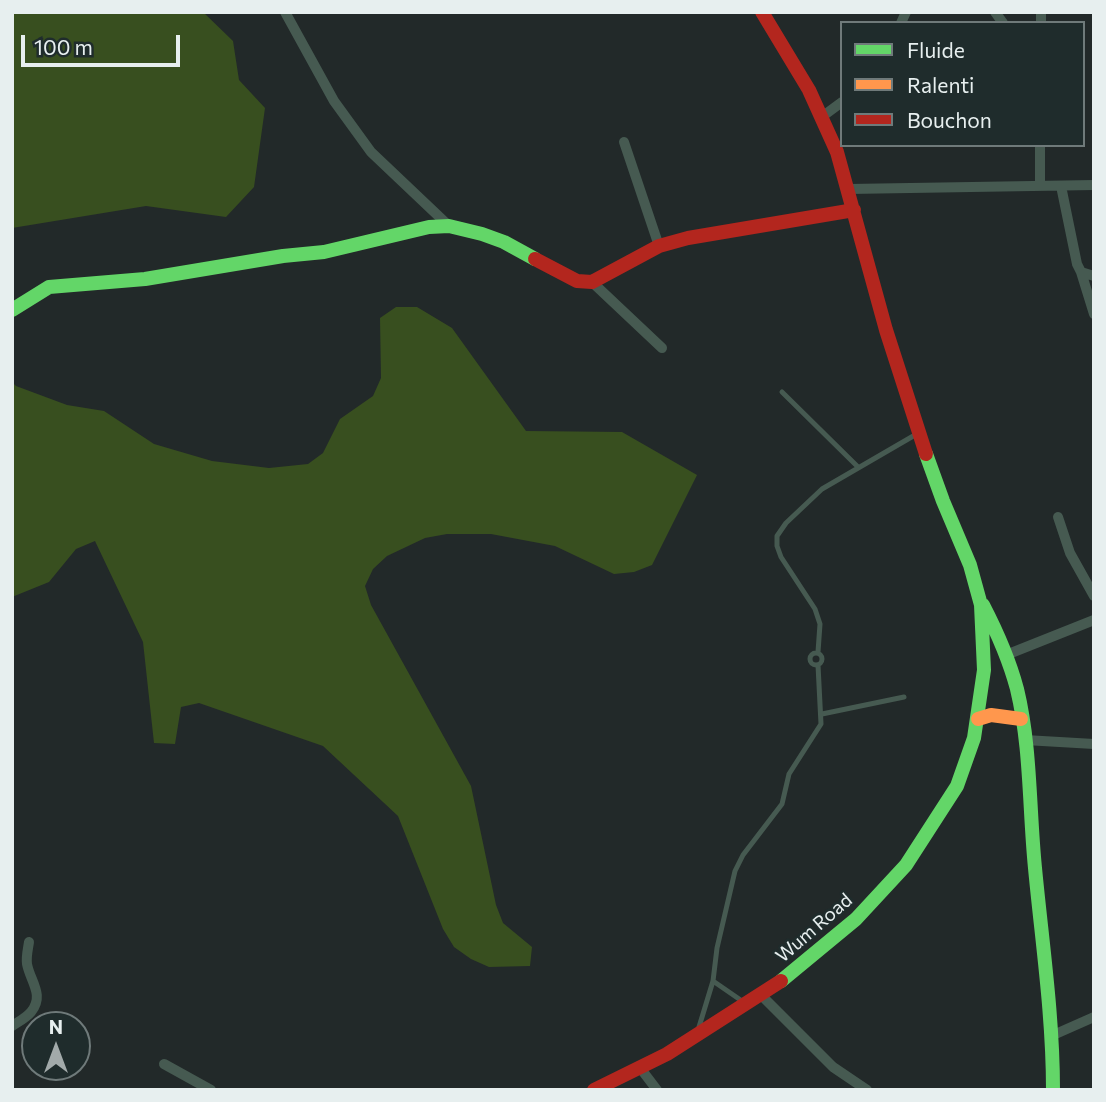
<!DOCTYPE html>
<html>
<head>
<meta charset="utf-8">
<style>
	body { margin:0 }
	#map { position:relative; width:1106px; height:1102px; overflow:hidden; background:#222929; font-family:Commissioner,sans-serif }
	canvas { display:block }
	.frame { position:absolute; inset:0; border:14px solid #e7efef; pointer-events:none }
	.legend { position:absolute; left:840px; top:21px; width:245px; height:126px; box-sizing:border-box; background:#1f2c2c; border:2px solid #6f7a7a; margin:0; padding:9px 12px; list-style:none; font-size:21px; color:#e7efef }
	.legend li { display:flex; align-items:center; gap:14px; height:35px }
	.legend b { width:35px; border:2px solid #6f7a7a }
	.north { position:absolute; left:21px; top:1011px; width:70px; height:70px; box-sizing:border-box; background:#1f2c2c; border:2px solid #6f7a7a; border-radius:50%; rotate:0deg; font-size:19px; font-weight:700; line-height:28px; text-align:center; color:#e7efef }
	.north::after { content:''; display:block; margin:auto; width:24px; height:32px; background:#a2aaaa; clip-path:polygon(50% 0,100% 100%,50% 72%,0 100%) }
	.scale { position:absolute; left:21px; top:35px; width:159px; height:32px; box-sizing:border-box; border:4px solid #e7efef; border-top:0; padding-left:9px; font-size:21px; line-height:24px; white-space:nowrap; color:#e7efef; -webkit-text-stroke:5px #1f2c2c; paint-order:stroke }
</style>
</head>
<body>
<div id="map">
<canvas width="1106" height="1102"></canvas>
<div class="frame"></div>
<ul class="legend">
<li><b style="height:9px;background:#63d668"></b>Fluide</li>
<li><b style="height:9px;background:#ff974d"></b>Ralenti</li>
<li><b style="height:9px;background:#b3261e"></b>Bouchon</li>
</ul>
<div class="north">N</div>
<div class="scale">100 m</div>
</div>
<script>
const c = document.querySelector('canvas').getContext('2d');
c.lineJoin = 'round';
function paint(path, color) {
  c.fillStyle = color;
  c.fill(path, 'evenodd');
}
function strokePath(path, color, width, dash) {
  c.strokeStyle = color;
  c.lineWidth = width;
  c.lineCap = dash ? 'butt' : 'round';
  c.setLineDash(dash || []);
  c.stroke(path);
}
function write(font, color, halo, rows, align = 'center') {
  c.font = font + ' Commissioner,sans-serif';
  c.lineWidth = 5;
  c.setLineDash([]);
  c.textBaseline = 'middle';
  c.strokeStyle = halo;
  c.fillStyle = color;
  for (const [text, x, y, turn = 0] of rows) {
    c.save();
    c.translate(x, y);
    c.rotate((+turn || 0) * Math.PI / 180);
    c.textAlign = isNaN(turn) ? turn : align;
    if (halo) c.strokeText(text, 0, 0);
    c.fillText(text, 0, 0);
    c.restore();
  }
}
paint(new Path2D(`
	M12,12H203L233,41L239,80L265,108L254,187L226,217L146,206L12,228Z
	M396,307H417L452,328L526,431L622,432L697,475L652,565L634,572L614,574L555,546L491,534H447L425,538L387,556L373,569L365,586L371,605L471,786L496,905L503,923L532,947L530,966L489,967L471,959L454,947L443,929L398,816L323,746L199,703L181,707L175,744L154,743L143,642L95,541L76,549L49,582L12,597V382L16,386L67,405L104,411L154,444L212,461L269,468L308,464L323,453L340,419L373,396L381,378L380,318Z`), '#384f1f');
strokePath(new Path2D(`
	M782,392L858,467
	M818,652L820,624L815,609L781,557L777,546V536L786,523L822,489L915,435
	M810 659a6 6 0 1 1 12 0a6 6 0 1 1-12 0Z
	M822,714L904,697
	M713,981L742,1001
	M699,1027L713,981L717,948L735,871L743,855L782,804L789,774L821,724L818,665`), '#465a51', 5);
strokePath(new Path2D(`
	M285,12L334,101L371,152L449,226
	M995,12L1003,23
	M901,23L906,12
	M1041,23V12
	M823,116L842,102
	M624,142L659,246
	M1040,186V145
	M1061,186L1077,264L1081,272L1094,276
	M849,189L1094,185
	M1081,272L1094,314
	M592,282L662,348
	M1058,517L1070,553L1094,596
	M1006,655L1094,620
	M1025,740L1094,744
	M761,995L833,1067L867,1090
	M12,1026C18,1022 26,1018 31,1012C45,995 30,981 27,964C26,956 28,949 29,942
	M1051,1036L1094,1017
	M164,1064L211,1090
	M641,1069L657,1090`), '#465a51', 10);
strokePath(new Path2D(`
	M12,310L49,287L145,279L283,256L324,252L429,227L449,226L482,234L504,242L535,259
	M983,605C997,632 1009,659 1017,689C1031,747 1029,808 1035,868C1042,942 1053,1015 1053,1090
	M781,981L856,919L906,865L957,786L974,738L984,670L981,605L970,565L943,501L926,454`), '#63d668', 14);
strokePath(new Path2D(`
	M978,719L991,715L1021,719`), '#ff974d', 14);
strokePath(new Path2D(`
	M762,12L809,90L837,152L886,330L926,454
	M535,259L577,281L592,282L659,246L688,238L854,210
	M594,1090L667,1054L781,981`), '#b3261e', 14);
write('19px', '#e7efef', '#1f2c2c', [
	["Wum Road",814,928,-41]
]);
</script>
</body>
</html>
